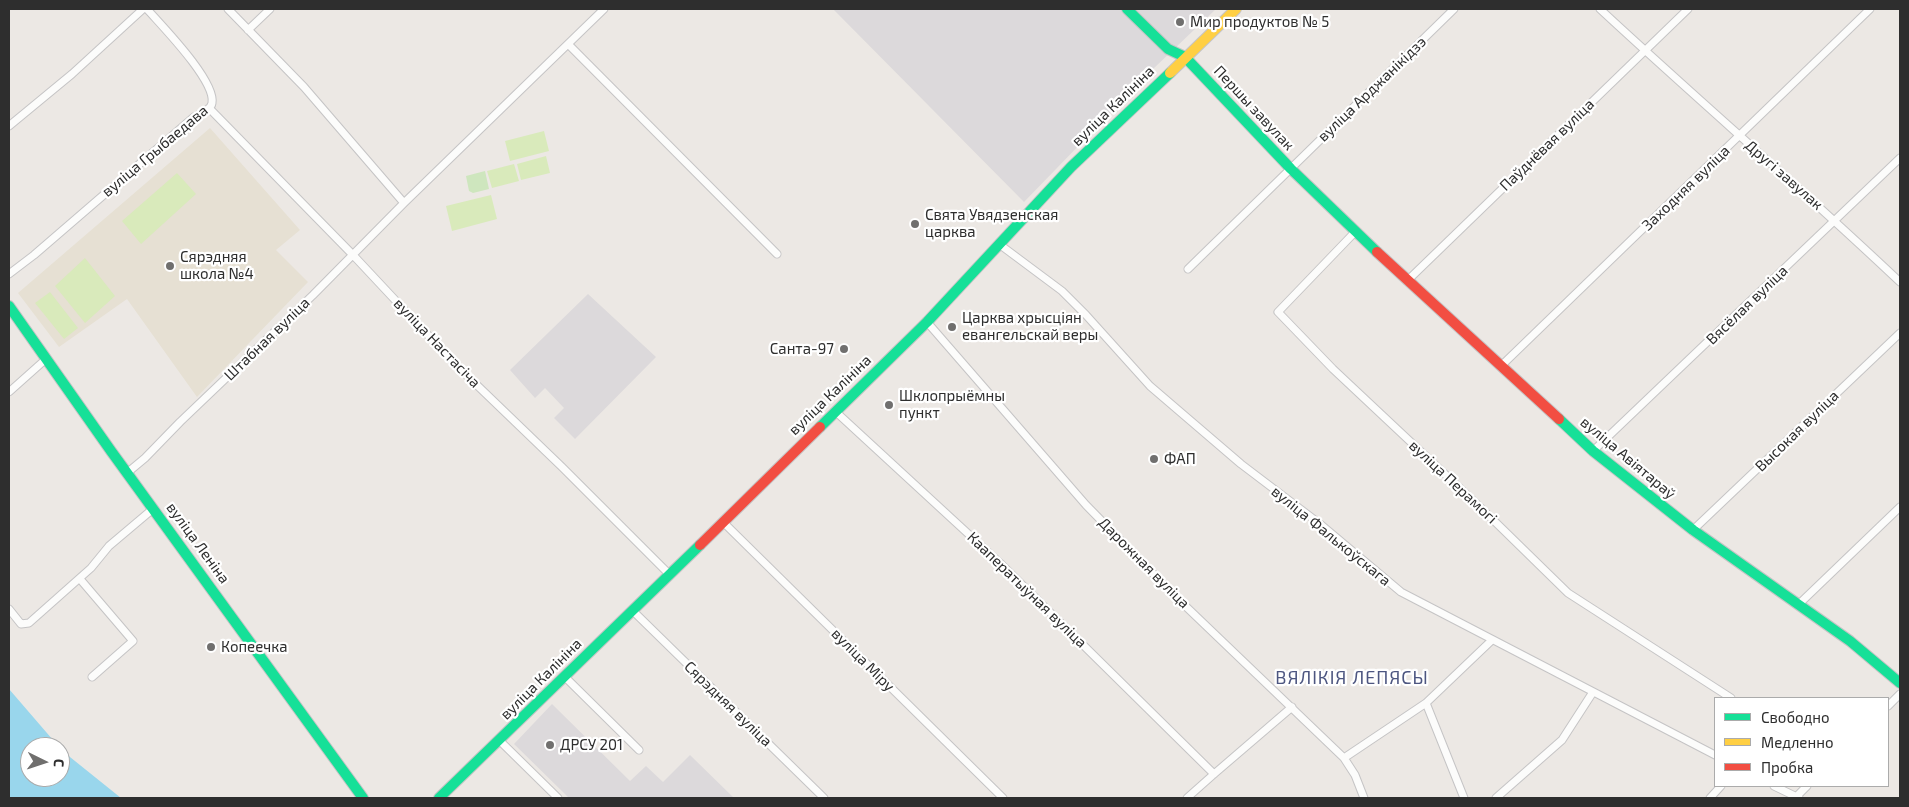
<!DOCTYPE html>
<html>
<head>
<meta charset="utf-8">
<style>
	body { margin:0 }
	#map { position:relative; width:1909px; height:807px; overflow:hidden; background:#ece8e4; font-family:"Exo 2",sans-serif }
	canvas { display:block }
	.frame { position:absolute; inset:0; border:10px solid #2e2e2e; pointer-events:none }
	.legend { position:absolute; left:1714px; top:697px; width:175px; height:90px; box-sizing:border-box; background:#fff; border:1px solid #ababab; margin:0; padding:6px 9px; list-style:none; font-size:15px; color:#2e2e2e }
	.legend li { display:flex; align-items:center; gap:10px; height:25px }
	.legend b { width:25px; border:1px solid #ababab }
	.north { position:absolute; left:20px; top:737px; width:50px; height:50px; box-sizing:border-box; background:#fff; border:1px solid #ababab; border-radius:50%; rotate:94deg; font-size:14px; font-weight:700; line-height:20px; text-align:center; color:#2e2e2e }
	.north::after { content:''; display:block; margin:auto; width:18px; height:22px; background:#706f6e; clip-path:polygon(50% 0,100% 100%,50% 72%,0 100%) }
</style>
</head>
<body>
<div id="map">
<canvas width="1909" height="807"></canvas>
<div class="frame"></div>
<ul class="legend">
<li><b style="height:6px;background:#16e098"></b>Свободно</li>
<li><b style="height:6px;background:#ffcf43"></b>Медленно</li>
<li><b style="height:6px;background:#f24e42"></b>Пробка</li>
</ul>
<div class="north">С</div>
</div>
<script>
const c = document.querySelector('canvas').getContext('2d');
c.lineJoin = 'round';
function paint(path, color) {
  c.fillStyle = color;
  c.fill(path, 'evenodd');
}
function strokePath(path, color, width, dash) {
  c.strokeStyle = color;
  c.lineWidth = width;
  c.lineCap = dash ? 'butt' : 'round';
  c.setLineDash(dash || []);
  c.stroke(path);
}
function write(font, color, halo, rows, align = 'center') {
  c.font = font + ' "Exo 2",sans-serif';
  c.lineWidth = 4.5;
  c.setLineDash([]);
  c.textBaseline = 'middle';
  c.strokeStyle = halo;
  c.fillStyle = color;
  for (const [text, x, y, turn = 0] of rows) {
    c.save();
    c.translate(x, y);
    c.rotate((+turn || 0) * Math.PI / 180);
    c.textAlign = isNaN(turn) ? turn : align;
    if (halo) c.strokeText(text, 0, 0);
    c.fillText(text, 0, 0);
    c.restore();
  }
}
paint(new Path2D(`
	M833,9H1216L1153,69L1024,202Z
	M588,294L656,357L575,439L554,418L564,408L545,388L535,398L510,370Z
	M552,704L630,781L646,766L663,782L690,755L734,798H569L514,744Z`), '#dcd9db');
paint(new Path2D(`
	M210,128L300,230L276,250L308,282L197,397L127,299L59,347L18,293Z`), '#e6e0d3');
paint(new Path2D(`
	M485,171L489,189L473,193L469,191L466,176Z`), '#cee6be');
paint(new Path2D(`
	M544,131L549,151L510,161L505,141Z
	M546,156L550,173L521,180L517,164Z
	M514,164L519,181L492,188L487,171Z
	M177,173L196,194L141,244L122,221Z
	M491,195L497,219L452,231L446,206Z
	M85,258L115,296L85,323L55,286Z
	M50,292L78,328L64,339L35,303Z`), '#d9eabb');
paint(new Path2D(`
	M9,689L59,747H30V777H60V749L121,798H9Z`), '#99d6ec');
const street = new Path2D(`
	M228,9L304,87L404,203
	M1600,9C1699,101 1802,189 1900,282
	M248,30L270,9
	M568,44L777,254
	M209,108L353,255L455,364L562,467L669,574
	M9,126L72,74L143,9
	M1355,232L1278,312L1333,369L1481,508L1568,593L1731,698
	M999,244L1062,291L1086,315L1150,386L1241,464L1320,524L1401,592L1715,755
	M1188,269L1454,9
	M9,274L34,255L194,117C200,114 211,110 212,103C216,81 162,26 147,9
	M1407,281L1688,9
	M927,322L1086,505L1176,597L1344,758L1355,775L1364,798
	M1501,366L1870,9
	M9,392L46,359
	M836,412L1001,564L1214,774
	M1593,451L1900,158
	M127,473L145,458L180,422L313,295L404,203L604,9
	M723,522L1003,798
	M1693,530L1900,333
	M80,579L133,641L92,677
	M1798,605L1900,507
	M9,609L21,624L29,623L91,568L109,546L154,508
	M632,610L824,798
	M564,676L639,750
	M1426,703L1464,798
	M1888,706L1900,694
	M499,740L558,798
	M1344,758L1426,703L1492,640
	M1774,786L1799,798
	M1796,797L1807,786
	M1187,798L1214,774L1292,707
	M1496,798L1562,740L1593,692
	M1710,798L1721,786`);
const fast = new Path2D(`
	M1127,9L1168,49L1185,57L1291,169L1377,252
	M9,306L111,451L363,798
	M1559,419L1593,451L1693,530L1850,641L1900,683
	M820,427L927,322L1071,167L1170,73
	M439,798L700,545`);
const slow = new Path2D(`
	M1170,73L1236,9`);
const jam = new Path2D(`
	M1377,252L1559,419
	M700,545L820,427`);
strokePath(street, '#c5c4c5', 9);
strokePath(fast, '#c5c4c5', 12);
strokePath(slow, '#c5c4c5', 12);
strokePath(jam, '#c5c4c5', 12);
strokePath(street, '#fcfcfb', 7);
strokePath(fast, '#16e098', 10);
strokePath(slow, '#ffcf43', 10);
strokePath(jam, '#f24e42', 10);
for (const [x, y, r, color] of [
	[1180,22,5,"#706f6e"],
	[915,224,5,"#706f6e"],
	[170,266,5,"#706f6e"],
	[952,327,5,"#706f6e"],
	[844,349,5,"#706f6e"],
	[889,405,5,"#706f6e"],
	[1154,459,5,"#706f6e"],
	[211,647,5,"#706f6e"],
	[550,745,5,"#706f6e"]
]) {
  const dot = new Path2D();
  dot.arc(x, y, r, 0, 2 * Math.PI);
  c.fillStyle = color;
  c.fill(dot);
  strokePath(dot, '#fff', 2);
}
write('15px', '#2e2e2e', '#fff', [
	["Мир продуктов № 5",1190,22],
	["Свята Увядзенская",925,215],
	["царква",925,232],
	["Сярэдняя",180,257],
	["школа №4",180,274],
	["Царква хрысціян",962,318],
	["евангельскай веры",962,335],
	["Санта-97",834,349,"right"],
	["Шклопрыёмны",899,396],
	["пункт",899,413],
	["ФАП",1164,459],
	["Копеечка",221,647],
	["ДРСУ 201",560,745]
], 'left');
write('15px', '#2e2e2e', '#fff', [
	["вуліца Арджанікідзэ",1372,89,-44],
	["вуліца Калініна",1113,106,-44],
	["Першы завулак",1254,108,47],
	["Паўднёвая вуліца",1547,145,-44],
	["вуліца Грыбаедава",155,151,-40],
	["Другі завулак",1784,175,41],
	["Заходняя вуліца",1686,188,-44],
	["Вясёлая вуліца",1747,305,-44],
	["Штабная вуліца",267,339,-44],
	["вуліца Настасіча",437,343,46],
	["вуліца Калініна",830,395,-44],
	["Высокая вуліца",1797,431,-44],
	["вуліца Авіятараў",1628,458,40],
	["вуліца Перамогі",1453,482,43],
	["вуліца Фалькоўскага",1331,536,39],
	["вуліца Леніна",198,543,54],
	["Дарожная вуліца",1144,563,45],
	["Кааператыўная вуліца",1027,590,44],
	["вуліца Міру",863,660,45],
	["вуліца Калініна",541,679,-45],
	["Сярэдняя вуліца",728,704,44]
]);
c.letterSpacing = '1px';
write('18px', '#4d5680', '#fff', [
	["ВЯЛІКІЯ ЛЕПЯСЫ",1352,678]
]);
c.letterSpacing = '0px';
</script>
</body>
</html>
